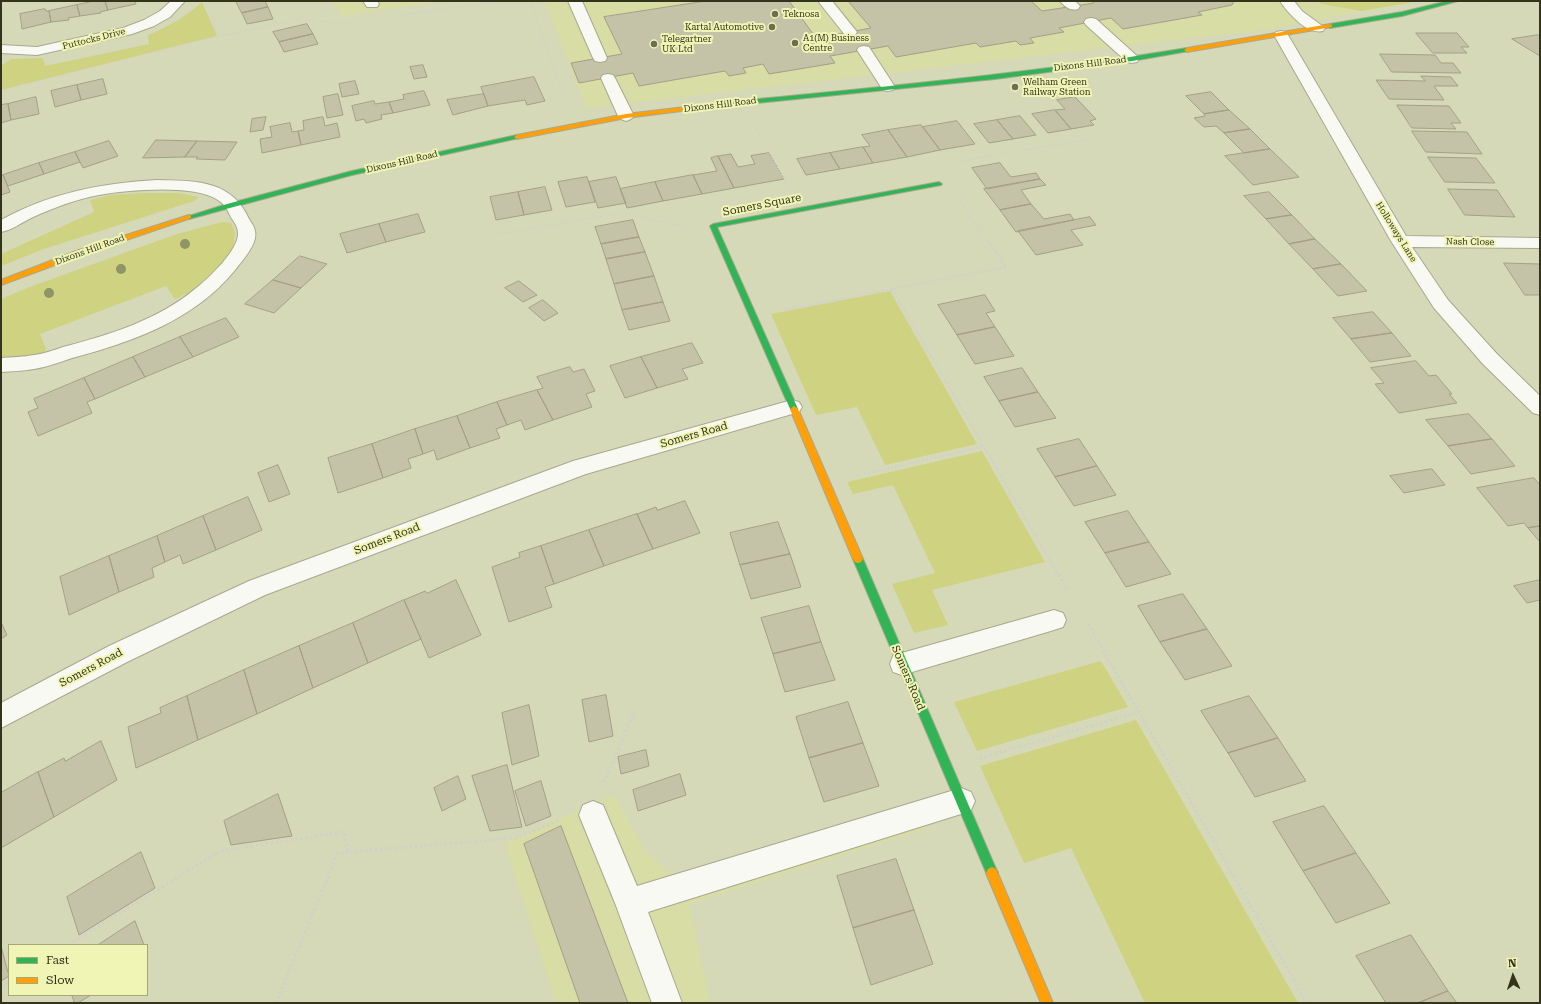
<!DOCTYPE html>
<html>
<head>
<meta charset="utf-8">
<style>
	body { margin:0 }
	#map { position:relative; width:1541px; height:1004px; overflow:hidden; background:#d6d9b7; font-family:"Roboto Serif",serif }
	canvas { display:block }
	.frame { position:absolute; inset:0; border:2px solid #33341b; pointer-events:none }
	.legend { position:absolute; left:8px; top:944px; width:140px; height:52px; box-sizing:border-box; background:#f0f5b5; border:1px solid #a4a877; margin:0; padding:5px 7px; list-style:none; font-size:12px; color:#33341b }
	.legend li { display:flex; align-items:center; gap:8px; height:20px }
	.legend b { width:20px; border:1px solid #a4a877 }
	.north { position:absolute; left:1493px; top:956px; width:40px; height:40px; -webkit-text-stroke:3px #f0f5b5; paint-order:stroke; rotate:357deg; font-size:11px; font-weight:700; line-height:16px; text-align:center; color:#33341b }
	.north::after { content:''; display:block; margin:auto; width:14px; height:18px; background:#33341b; clip-path:polygon(50% 0,100% 100%,50% 72%,0 100%) }
</style>
</head>
<body>
<div id="map">
<canvas width="1541" height="1004"></canvas>
<div class="frame"></div>
<ul class="legend">
<li><b style="height:5px;background:#30b455"></b>Fast</li>
<li><b style="height:5px;background:#ff9f0a"></b>Slow</li>
</ul>
<div class="north">N</div>
</div>
<script>
const c = document.querySelector('canvas').getContext('2d');
c.lineJoin = 'round';
function paint(path, color) {
  c.fillStyle = color;
  c.fill(path, 'evenodd');
}
function strokePath(path, color, width, dash) {
  c.strokeStyle = color;
  c.lineWidth = width;
  c.lineCap = dash ? 'butt' : 'round';
  c.setLineDash(dash || []);
  c.stroke(path);
}
function write(font, color, halo, rows, align = 'center') {
  c.font = font + ' "Roboto Serif",serif';
  c.lineWidth = 4;
  c.setLineDash([]);
  c.textBaseline = 'middle';
  c.strokeStyle = halo;
  c.fillStyle = color;
  for (const [text, x, y, turn = 0] of rows) {
    c.save();
    c.translate(x, y);
    c.rotate((+turn || 0) * Math.PI / 180);
    c.textAlign = isNaN(turn) ? turn : align;
    if (halo) c.strokeText(text, 0, 0);
    c.fillText(text, 0, 0);
    c.restore();
  }
}
paint(new Path2D(`
	M332,1H443L342,16Z
	M545,1H1420L1262,30L586,108Z
	M614,795L645,850L677,880L917,805L925,829L689,904L710,1003H556L504,843Z`), '#d8dca5');
paint(new Path2D(`
	M1317,1H1420L1361,11L1322,4Z
	M202,2L217,36L1,90V66L11,59L43,58L45,66L149,44L148,35C169,26 184,18 202,2Z
	M144,193H178L199,197L194,201L44,249L1,266V254L94,212L90,200L111,195Z
	M222,222L231,223L235,233L233,248L219,266L192,291L175,299L166,286L40,334L46,349L44,354L1,359V299L27,288L174,235Z
	M890,291L977,444L885,465L857,407L816,415L771,314Z
	M982,451L1045,562L932,590L948,625L914,633L892,584L935,573L893,485L853,494L847,482Z
	M1101,661L1128,707L977,751L954,702Z
	M1136,720L1298,1003H1145L1071,848L1024,863L980,766Z`), '#ced281');
const building = new Path2D(`
	M94,1H105L108,10L100,12L101,13L80,16L77,5Z
	M105,1H135L136,4L108,10Z
	M236,1H265L268,7L242,13Z
	M706,1H789L816,38L871,28L848,1H1031L1042,11L1094,3L1092,1H1234L1232,5L1198,12L1202,15L1123,29L1111,18L1059,28L1064,32L1030,38L1034,43L1020,45L1016,41L980,47L976,43L896,57L888,46L830,56L835,63L769,74L763,64L743,68L746,73L729,76L725,71L639,86L633,73L579,83L571,63L622,54L604,17Z
	M77,5L80,16L68,18L69,20L51,22L49,11Z
	M268,7L273,19L247,24L242,13Z
	M45,9L46,11H49L51,22L22,29L20,14Z
	M307,24L313,34L279,42L273,32Z
	M1416,33H1457L1469,47H1461L1467,53H1433Z
	M313,34L318,44L284,52L279,42Z
	M1538,35L1540,36V56L1512,39Z
	M1380,54L1435,55L1441,63H1453L1461,73L1392,72Z
	M423,65L427,77L414,79L410,67Z
	M1421,76L1451,77L1458,86H1434L1444,100L1389,99L1376,80L1425,81Z
	M534,77L545,101L527,105L525,100L488,106L481,87Z
	M103,79L107,94L81,100L77,85Z
	M355,81L359,94L342,97L339,84Z
	M77,85L81,100L55,107L51,91Z
	M424,91L430,105L393,113L389,102L404,99L403,95Z
	M1211,92L1229,110L1204,114L1186,96Z
	M338,94L343,115L327,118L323,97Z
	M484,94L488,106L453,115L447,100Z
	M36,97L39,114L11,120L8,104Z
	M1075,97L1096,119L1090,121L1094,125L1071,129L1055,110L1065,109L1057,100Z
	M374,101L375,104L389,102L393,113L381,115L382,119L366,123L364,119L356,121L352,106Z
	M8,104L11,120L1,123V105Z
	M1397,105L1449,106L1461,123H1451L1456,129L1412,128Z
	M1055,110L1071,129L1048,133L1032,114Z
	M1229,110L1250,129L1224,133L1216,126L1204,127L1194,118L1205,116L1204,114Z
	M1020,116L1036,135L1013,139L997,120Z
	M266,117L263,130L250,132L252,119Z
	M323,117L325,126L337,123L340,137L301,145L298,131L304,130L303,121Z
	M997,120L1013,139L989,143L974,124Z
	M957,121L975,144L940,150L923,127Z
	M290,123L292,132L298,131L301,145L262,153L260,139L272,137L270,127Z
	M921,125L940,150L907,157L888,130Z
	M1250,129L1270,149L1244,153L1224,133Z
	M888,130L907,157L873,163L863,147L870,146L862,135Z
	M1412,131L1467,132L1482,154L1426,152Z
	M156,140L197,141L185,157L143,158Z
	M109,141L118,156L83,168L75,152Z
	M197,141L237,142L225,160L196,159L198,157H185Z
	M863,147L873,163L840,169L830,153Z
	M1270,149L1299,177L1253,185L1225,156Z
	M75,152L80,162L44,174L39,163Z
	M769,153L784,179L734,188L718,156L731,154L738,167L755,164L751,156Z
	M830,153L840,169L806,175L797,159Z
	M718,156L734,188L702,194L693,175L717,171L711,158Z
	M1428,157L1476,158L1495,183L1445,182Z
	M39,163L44,174L8,186L3,175Z
	M1000,163L1011,177L1036,173L1040,179L987,189L972,168Z
	M1,175H3L10,192L1,195Z
	M693,175L702,194L663,201L655,182Z
	M587,177L595,202L566,207L558,182Z
	M616,177L626,203L598,208L589,182Z
	M1040,179L1046,185L1021,190L1031,204L1000,210L984,189Z
	M655,182L663,201L627,208L620,189Z
	M545,187L552,210L524,215L518,192Z
	M1448,189L1497,190L1515,217L1465,215Z
	M518,192L524,215L496,220L490,197Z
	M1269,192L1292,215L1266,219L1244,196Z
	M1031,204L1044,219L1070,214L1074,220L1016,232L1000,210Z
	M418,214L425,232L386,242L379,224Z
	M1292,215L1315,239L1289,244L1266,219Z
	M1090,217L1096,225L1071,230L1083,245L1036,255L1018,231Z
	M633,220L639,237L601,244L595,227Z
	M379,224L386,242L347,253L340,234Z
	M639,237L645,252L606,259L601,244Z
	M1315,239L1341,264L1313,269L1289,244Z
	M645,252L654,276L614,284L606,259Z
	M300,256L327,264L301,288L273,280Z
	M1504,263L1540,264V295H1525Z
	M1341,264L1367,291L1338,296L1313,269Z
	M654,276L663,302L622,310L614,284Z
	M273,280L301,288L274,313L245,304Z
	M519,281L537,295L523,302L505,288Z
	M985,295L995,311L986,313L995,327L957,335L938,305Z
	M543,300L558,313L544,321L529,308Z
	M663,302L670,321L629,330L622,310Z
	M1373,312L1392,333L1351,339L1333,318Z
	M226,318L239,337L193,357L180,337Z
	M995,327L1014,356L975,364L957,335Z
	M1392,333L1411,356L1370,362L1351,339Z
	M180,337L193,357L145,377L133,357Z
	M692,343L703,363L682,369L688,379L657,388L641,357Z
	M133,357L145,377L95,399L84,378Z
	M641,357L657,388L625,398L610,366Z
	M1416,361L1429,376L1436,375L1452,394H1449L1457,403L1399,413L1375,384L1384,383L1371,368Z
	M570,367L573,372L584,369L595,391L586,394L592,407L553,420L537,390L543,388L537,377Z
	M1022,368L1038,392L999,401L984,377Z
	M84,378L95,399L87,402L92,413L38,436L28,412L38,408L34,399Z
	M537,390L553,420L525,430L521,420L507,425L497,402Z
	M1038,392L1056,418L1015,427L999,401Z
	M497,402L507,425L496,429L500,438L470,448L457,416Z
	M1469,414L1492,439L1448,446L1426,420Z
	M457,416L470,448L437,460L434,450L423,454L415,429Z
	M415,429L423,454L408,459L411,468L383,478L372,444Z
	M1079,439L1097,466L1055,477L1037,449Z
	M1492,439L1515,466L1471,474L1448,446Z
	M372,444L383,478L338,493L328,458Z
	M278,465L290,494L269,502L258,473Z
	M1097,466L1116,495L1074,506L1055,477Z
	M1432,469L1445,485L1404,493L1390,476Z
	M1534,478L1540,485V526L1528,528L1524,523L1508,526L1477,488Z
	M248,497L262,530L216,550L203,516Z
	M685,501L700,533L653,549L637,514L656,507L657,510Z
	M1128,511L1149,542L1105,553L1085,522Z
	M637,514L653,549L604,566L589,530Z
	M203,516L216,550L183,564L180,555L165,562L157,536Z
	M778,522L790,554L740,565L730,533Z
	M1540,526V542L1528,528Z
	M589,530L604,566L554,584L541,546Z
	M157,536L165,562L152,568L154,577L119,592L109,556Z
	M1149,542L1171,574L1126,587L1105,553Z
	M541,546L554,584L545,587L552,607L509,622L492,567L520,557L519,553Z
	M790,554L801,587L751,599L740,565Z
	M109,556L119,592L69,615L60,577Z
	M456,580L481,635L429,658L404,600L425,591L427,593Z
	M1540,580V600L1527,603L1514,586Z
	M1183,594L1207,629L1160,642L1138,606Z
	M404,600L421,639L368,663L353,623Z
	M809,606L821,642L773,654L761,618Z
	M1,622L7,635L1,639Z
	M353,623L368,663L313,688L299,646Z
	M1207,629L1232,666L1185,680L1160,642Z
	M821,642L835,680L785,692L773,654Z
	M299,646L313,688L257,714L244,670Z
	M244,670L257,714L198,740L187,696Z
	M606,695L613,736L589,742L582,700Z
	M187,696L198,740L136,768L128,727L161,713L160,708Z
	M1249,696L1278,738L1228,753L1201,711Z
	M848,702L863,743L809,758L796,717Z
	M529,705L539,756L512,765L502,713Z
	M1278,738L1306,781L1255,797L1228,753Z
	M101,741L117,780L54,817L38,772L64,758L65,761Z
	M863,743L879,786L824,802L809,758Z
	M646,750L649,766L621,774L618,757Z
	M507,765L522,827L490,831L472,776Z
	M38,772L54,817L1,848V793Z
	M680,774L686,795L638,811L633,790Z
	M458,776L466,799L442,811L434,788Z
	M541,781L551,816L526,826L515,791Z
	M278,794L292,836L231,845L224,821Z
	M1324,806L1356,853L1303,871L1273,822Z
	M561,826L628,1003H580L524,844Z
	M141,852L155,888L79,935L67,897Z
	M1356,853L1390,903L1336,923L1303,871Z
	M896,859L914,910L853,928L837,876Z
	M914,910L933,964L871,985L853,928Z
	M135,921L144,945H98Z
	M1411,935L1448,991L1418,1003H1386L1356,956Z
	M1,946L9,976L1,981Z
	M1448,991L1457,1003H1418Z
	M72,995H91L78,1003H75Z`);
paint(building, '#c4c2a7');
strokePath(building, '#a3a086', 1);
const lane = new Path2D(`
	M363,1H377L379,4L377,7H367Z
	M568,1H582L607,58L605,61L600,62L595,61L593,58Z
	M818,1H832L857,32L855,35L850,36L845,35Z
	M1060,1H1075L1080,6L1078,9C1070,11 1065,7 1060,1Z
	M1091,18L1096,19L1137,56L1139,59L1137,62L1132,63L1127,62L1086,25L1084,22L1086,19Z
	M864,46L869,47L871,50L895,87L893,90L888,91L883,90L881,87L857,50L859,47Z
	M608,74L613,75L615,78L634,116L631,119L626,121L621,119L618,116L601,78L603,75Z
	M1054,610L1063,613L1066,620L1063,627L1054,630L902,675L893,672L890,664L893,656L902,653Z
	M961,788L971,792L975,801L971,810L961,814L648,912L682,1003H652L615,903L579,815L583,805L593,801L603,805L637,886Z`);
const street = new Path2D(`
	M171,1H185L170,17L154,26L132,34L37,55L1,53V45L37,47L123,28L144,20L160,11Z
	M1280,1H1294L1302,11L1325,28L1323,31C1307,35 1288,13 1280,1Z
	M1281,31L1286,32L1288,35L1406,236L1540,238V248L1412,247L1448,300L1497,354L1540,396V415L1533,413L1483,364L1434,308L1391,241L1274,35L1276,32Z
	M157,180C192,181 229,179 247,215C249,220 254,225 255,231C258,244 242,261 235,270C195,320 132,342 72,358C60,362 47,367 34,369C23,371 12,371 1,372V358C12,357 23,357 34,355C44,354 54,350 63,347C109,335 158,320 195,289C208,279 239,250 238,233C238,228 235,223 232,219C228,212 226,205 218,200C194,184 128,190 99,195C76,199 53,208 31,218C21,223 12,230 1,232V220C50,193 102,183 157,180Z
	M792,400L799,402L802,407L799,412L586,474L265,595L127,662L1,728V703L109,646L249,581L573,461Z`);
const fast = new Path2D(`
	M1448,1H1458L1402,16L1330,28L1327,26L1330,24L1402,12Z
	M1187,48L1190,50L1189,51L1132,61L995,79L727,106L724,104L727,102C881,87 1035,73 1187,48Z
	M517,135L519,136V138L352,175L189,219L186,217L227,204L352,171Z
	M939,182L942,184L941,185L717,227L798,409L797,411H791L710,226L713,224Z
	M858,555L861,556L863,559L996,869L998,873L996,877L992,879L988,877L853,559L855,556Z`);
const slow = new Path2D(`
	M1330,24L1332,25V27L1187,52L1184,50L1187,48Z
	M727,102L730,104L729,105L626,118L517,139L514,137L517,135L626,114Z
	M189,215L191,216V218L82,255L1,285V280L76,251Z
	M794,406L798,409L863,559L861,562L858,563L855,562L853,559L790,409Z
	M992,867L996,869L1053,1003H1041L986,873L988,869Z`);
strokePath(lane, '#a7a98e', 2);
strokePath(street, '#a7a98e', 2);
strokePath(fast, '#a7a98e', 2);
strokePath(slow, '#a7a98e', 2);
strokePath(new Path2D(`
	M530,1L565,99
	M206,4L219,36L302,19L341,24L351,22
	M1483,5L1498,1
	M398,16L498,1
	M151,53L219,36
	M1,91L88,69
	M755,127L787,184
	M956,162L1101,137
	M960,201L991,245
	M499,234L620,213L670,224L685,225`), '#d1d2c7', 1.5, [1.5, 1.5]);
strokePath(new Path2D(`
	M892,289L1056,571
	M784,310L1006,267L990,244
	M856,476L984,446`), '#d1d2c7', 2.5, [2, 2]);
strokePath(new Path2D(`
	M1056,570L1068,591
	M1088,624L1307,1003
	M980,758L1139,712
	M604,782L635,710
	M68,945L220,851L343,832L349,852L516,838L558,821
	M1,987L9,982
	M276,1003L337,854L349,852`), '#d1d2c7', 3, [2.5, 2.5]);
paint(lane, '#f9f9f4');
paint(street, '#f9f9f4');
paint(fast, '#30b455');
paint(slow, '#ff9f0a');
c.fillStyle = '#919467';
for (const [x, y] of [
	[185,244],
	[121,269],
	[49,293]
]) {
  c.beginPath();
  c.arc(x, y, 5, 0, 2 * Math.PI);
  c.fill();
}
for (const [x, y, r, color] of [
	[775,14,4,"#6c6e52"],
	[772,27,4,"#6c6e52"],
	[795,43,4,"#6c6e52"],
	[654,44,4,"#6c6e52"],
	[1015,87,4,"#6c6e52"]
]) {
  const dot = new Path2D();
  dot.arc(x, y, r, 0, 2 * Math.PI);
  c.fillStyle = color;
  c.fill(dot);
  strokePath(dot, '#f0f5b5', 1.5);
}
write('9px', '#33341b', '#f0f5b5', [
	["Teknosa",783,14],
	["Kartal Automotive",764,27,"right"],
	["A1(M) Business",803,38],
	["Centre",803,48],
	["Telegartner",662,39],
	["UK Ltd",662,49],
	["Welham Green",1023,82],
	["Railway Station",1023,92]
], 'left');
write('9px', '#33341b', '#f0f5b5', [
	["Puttocks Drive",94,39,-14],
	["Dixons Hill Road",1090,64,-7],
	["Dixons Hill Road",720,105,-7],
	["Dixons Hill Road",402,162,-13],
	["Holloways Lane",1396,232,58],
	["Nash Close",1470,242,1],
	["Dixons Hill Road",90,250,-20]
]);
write('11px', '#33341b', '#f0f5b5', [
	["Somers Square",762,205,-11],
	["Somers Road",694,435,-16],
	["Somers Road",387,539,-21],
	["Somers Road",91,668,-28],
	["Somers Road",908,678,67]
]);
</script>
</body>
</html>
